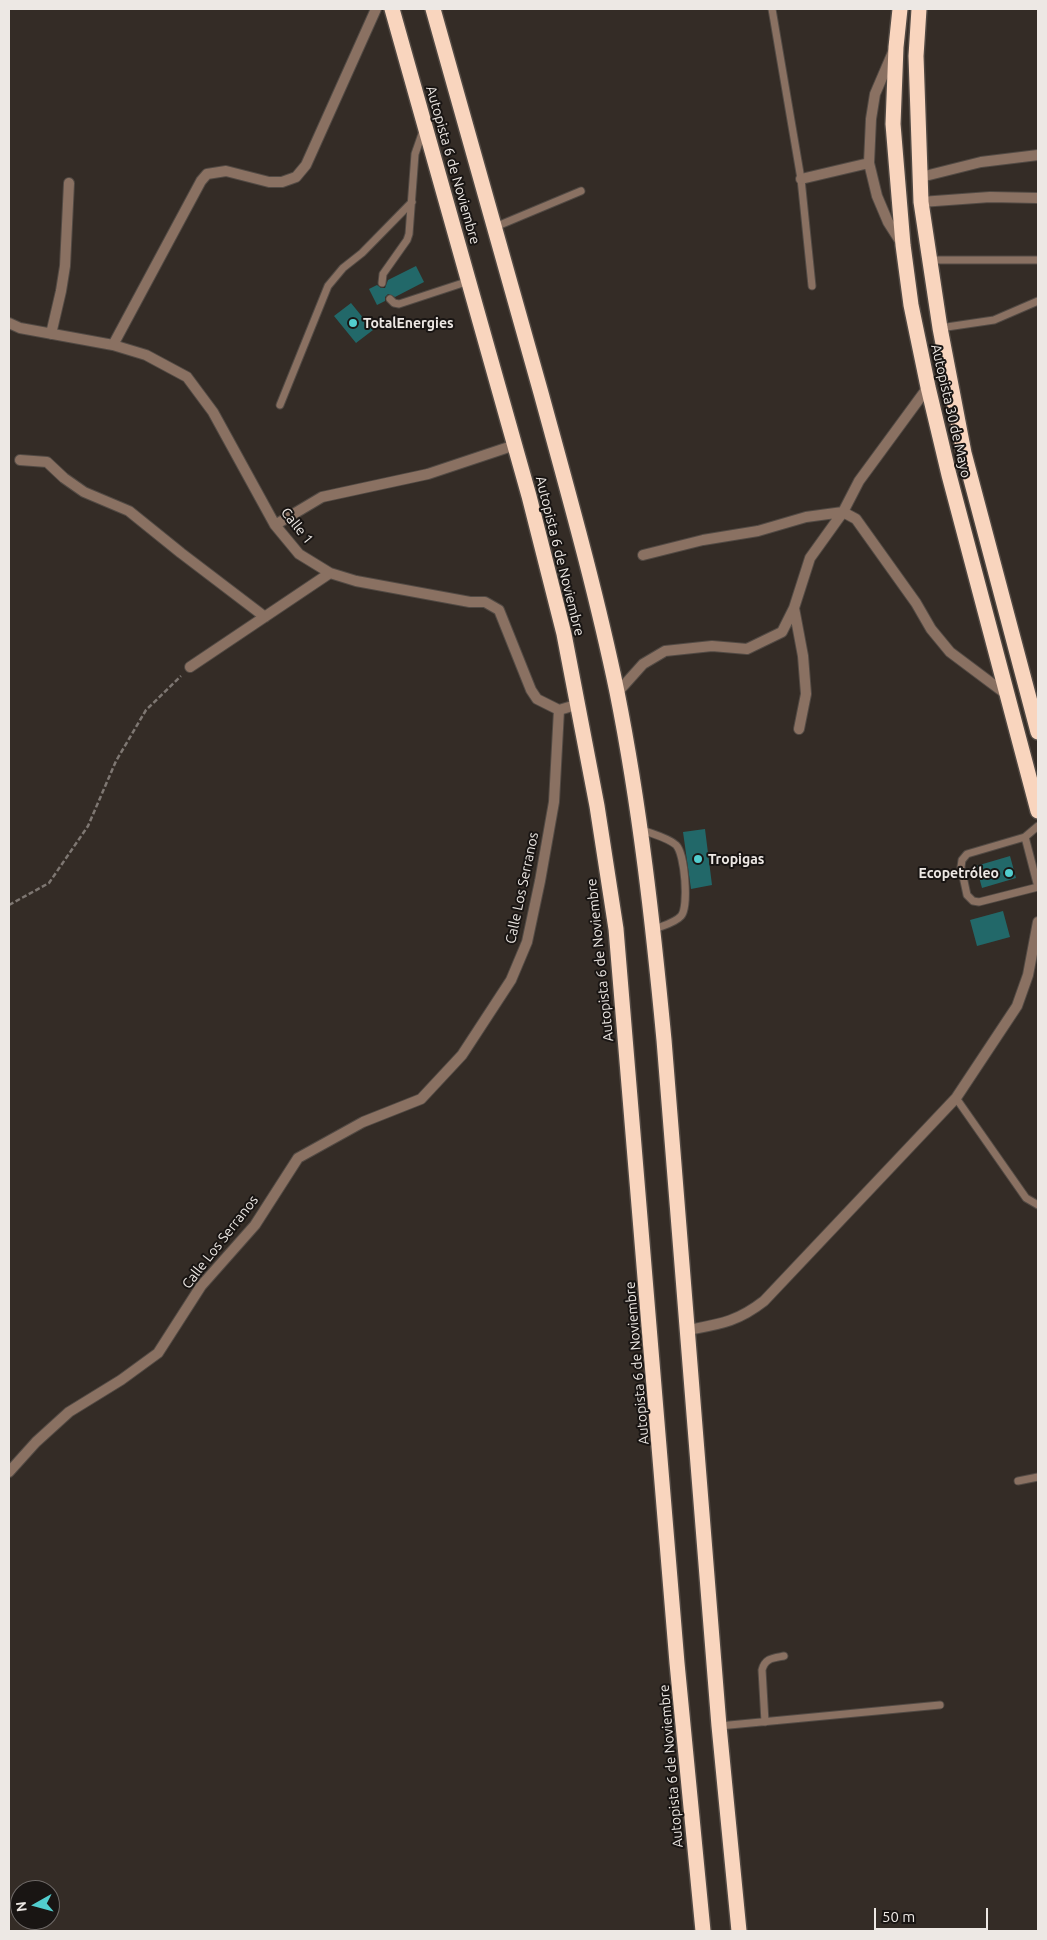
<!DOCTYPE html>
<html>
<head>
<meta charset="utf-8">
<style>
	body { margin:0 }
	#map { position:relative; width:1047px; height:1940px; overflow:hidden; background:#342c26; font-family:Ubuntu,sans-serif }
	canvas { display:block }
	.frame { position:absolute; inset:0; border:10px solid #ede8e4; pointer-events:none }
	.north { position:absolute; left:10px; top:1880px; width:50px; height:50px; box-sizing:border-box; background:#191513; border:1px solid #6e6967; border-radius:50%; rotate:263deg; font-size:14px; font-weight:700; line-height:20px; text-align:center; color:#ede8e4 }
	.north::after { content:''; display:block; margin:auto; width:18px; height:22px; background:#52cdce; clip-path:polygon(50% 0,100% 100%,50% 72%,0 100%) }
	.scale { position:absolute; left:874px; top:1908px; width:114px; height:22px; box-sizing:border-box; border:2px solid #ede8e4; border-top:0; padding-left:6px; font-size:15px; line-height:18px; white-space:nowrap; color:#ede8e4; -webkit-text-stroke:4px #191513; paint-order:stroke }
</style>
</head>
<body>
<div id="map">
<canvas width="1047" height="1940"></canvas>
<div class="frame"></div>
<div class="north">N</div>
<div class="scale">50 m</div>
</div>
<script>
const c = document.querySelector('canvas').getContext('2d');
c.lineJoin = 'round';
function paint(path, color) {
  c.fillStyle = color;
  c.fill(path, 'evenodd');
}
function strokePath(path, color, width, dash) {
  c.strokeStyle = color;
  c.lineWidth = width;
  c.lineCap = dash ? 'butt' : 'round';
  c.setLineDash(dash || []);
  c.stroke(path);
}
function write(font, color, halo, rows, align = 'center') {
  c.font = font + ' Ubuntu,sans-serif';
  c.lineWidth = 4;
  c.setLineDash([]);
  c.textBaseline = 'middle';
  c.strokeStyle = halo;
  c.fillStyle = color;
  for (const [text, x, y, turn = 0] of rows) {
    c.save();
    c.translate(x, y);
    c.rotate((+turn || 0) * Math.PI / 180);
    c.textAlign = isNaN(turn) ? turn : align;
    if (halo) c.strokeText(text, 0, 0);
    c.fillText(text, 0, 0);
    c.restore();
  }
}
paint(new Path2D(`
	M416,266L424,282L395,297L388,294L385,297V301L377,305L369,289L377,285L381,288H385L388,280Z
	M351,303L373,330L356,343L334,316Z
	M705,829L712,885L691,889L683,832Z
	M1010,856L1016,878L982,888L976,866Z
	M1003,911L1010,937L977,946L970,920Z`), '#226869');
const lane = new Path2D(`
	M772,9L801,179L812,286
	M495,227L581,191
	M930,260H1038
	M382,283L383,274L407,240L409,234L415,154L423,131
	M390,299L394,303L399,304L469,281
	M940,328L994,320L1038,301
	M280,405L328,286L343,268L362,253L412,202
	M1038,826L1025,837L967,854L962,860L961,867L967,895L973,901L979,902L1038,887
	M640,829C651,834 667,837 676,845C685,854 689,907 681,916C675,923 661,926 653,930
	M1025,837L1038,887
	M956,1098L1026,1198L1038,1205
	M1018,1481L1038,1477
	M765,1722L762,1670C765,1658 773,1658 784,1656
	M719,1726L940,1705`);
const street = new Path2D(`
	M893,52L875,94L871,119L869,163L877,196L888,222L902,244
	M921,177L981,162L1038,155
	M801,179L869,163
	M921,202L990,197L1038,198
	M9,323L20,328L113,345L146,355L187,377L213,412L275,525L299,554L330,573L356,581L470,602H485L499,610L531,690L537,699L559,710L579,704
	M51,334L61,291L65,266L69,183
	M113,345L201,181L207,174L226,171L269,182H282L296,177L306,165L376,9
	M20,460L47,462L64,478L84,492L129,511L181,553L265,617
	M275,525L322,497L428,474L515,445
	M643,555L703,540L758,531L806,517L843,512L856,519L916,603L931,629L950,652L1006,694
	M794,608L803,656L806,694L799,729
	M190,667L330,573
	M617,693L643,664L665,651L712,646L747,649L782,632L794,608L810,558L843,512L859,481L928,387
	M688,1330C720,1324 737,1322 764,1301L956,1098L1017,1006L1028,975L1038,922
	M9,1472L36,1442L69,1412L121,1380L158,1353L201,1286L255,1225L298,1158L363,1122L421,1099L462,1055L511,980L527,942L540,881L554,802L559,710`);
const highway = new Path2D(`
	M392,9L529,496L564,634L597,806L616,929L677,1663L703,1931
	M433,9C469,137 505,265 541,393C568,492 596,591 617,692C640,807 653,924 664,1040L719,1726L739,1931
	M900,9L896,47L893,124L903,245L911,305L928,387L949,475L1038,811
	M919,9L916,56L921,202L940,328L964,453L1038,732`);
strokePath(lane, '#524a44', 9);
strokePath(street, '#524a44', 12);
strokePath(highway, '#524a44', 18);
strokePath(new Path2D(`
	M9,905L49,883L88,826L116,761L146,710L181,676`), '#7e7772', 2.5, [5, 2.5]);
strokePath(lane, '#8a7162', 7);
strokePath(street, '#8a7162', 10);
strokePath(highway, '#f9d5be', 15);
for (const [x, y, r, color] of [
	[353,323,5,"#52cdce"],
	[698,859,5,"#52cdce"],
	[1009,873,5,"#52cdce"]
]) {
  const dot = new Path2D();
  dot.arc(x, y, r, 0, 2 * Math.PI);
  c.fillStyle = color;
  c.fill(dot);
  strokePath(dot, '#191513', 2);
}
write('14px', '#ede8e4', '#191513', [
	["Autopista 6 de Noviembre",453,165,74],
	["Autopista 30 de Mayo",951,411,77],
	["Calle 1",297,526,51],
	["Autopista 6 de Noviembre",560,556,76],
	["Calle Los Serranos",522,888,-78],
	["Autopista 6 de Noviembre",600,960,-96],
	["Calle Los Serranos",220,1242,-52],
	["Autopista 6 de Noviembre",637,1363,-95],
	["Autopista 6 de Noviembre",671,1766,-95]
]);
write('bold 14px', '#ede8e4', '#191513', [
	["TotalEnergies",363,323],
	["Tropigas",708,859],
	["Ecopetróleo",999,873,"right"]
], 'left');
</script>
</body>
</html>
